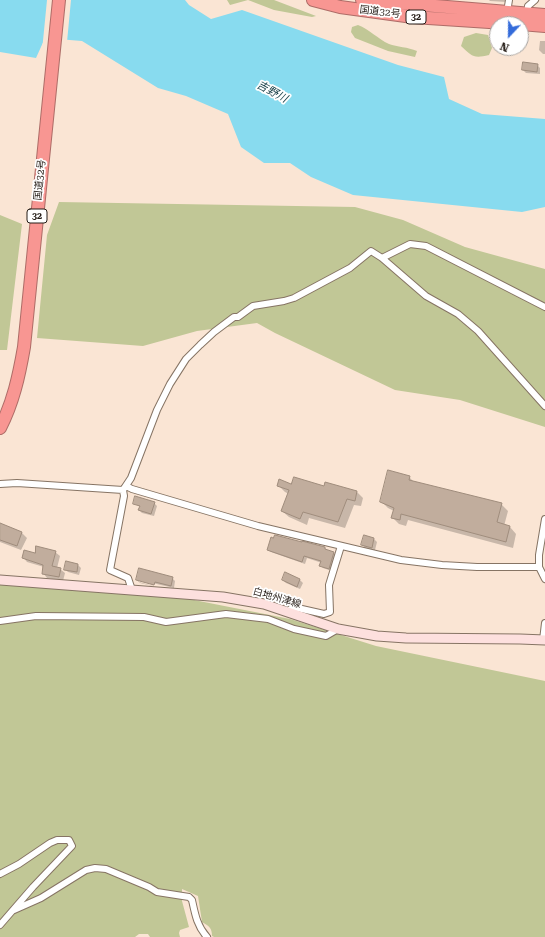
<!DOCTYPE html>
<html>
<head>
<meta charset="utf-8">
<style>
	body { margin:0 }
	#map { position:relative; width:545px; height:937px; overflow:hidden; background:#fae5d4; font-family:"Roboto Serif",serif }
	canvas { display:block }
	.north { position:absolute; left:489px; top:16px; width:40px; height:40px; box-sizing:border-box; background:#fff; border:1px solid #a8a5a2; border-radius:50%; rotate:202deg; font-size:11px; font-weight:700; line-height:16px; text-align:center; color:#251d17 }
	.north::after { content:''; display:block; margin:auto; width:14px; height:18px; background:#346bda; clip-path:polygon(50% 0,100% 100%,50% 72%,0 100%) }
</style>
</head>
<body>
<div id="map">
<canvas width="545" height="937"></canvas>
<div class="north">N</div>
</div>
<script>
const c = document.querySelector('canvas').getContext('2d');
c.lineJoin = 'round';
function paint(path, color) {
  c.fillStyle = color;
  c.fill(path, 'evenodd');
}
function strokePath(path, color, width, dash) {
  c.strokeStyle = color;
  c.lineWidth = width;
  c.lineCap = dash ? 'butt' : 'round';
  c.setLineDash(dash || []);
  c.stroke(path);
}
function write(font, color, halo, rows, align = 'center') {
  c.font = font + ' "Roboto Serif","Noto Sans JP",serif';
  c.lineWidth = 3.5;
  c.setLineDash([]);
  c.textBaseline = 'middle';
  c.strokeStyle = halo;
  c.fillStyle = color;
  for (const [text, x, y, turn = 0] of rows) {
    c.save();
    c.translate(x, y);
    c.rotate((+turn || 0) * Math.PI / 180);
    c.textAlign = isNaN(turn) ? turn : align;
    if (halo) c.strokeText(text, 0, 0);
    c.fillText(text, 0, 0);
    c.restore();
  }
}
paint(new Path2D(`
	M227,0H274L316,16L312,17L274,10L248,0L230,5Z
	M358,25C369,29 378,39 389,44C397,47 408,47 417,51L415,57L388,51L355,38L351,32L352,27Z
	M476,33L488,35L492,48L489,55C473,59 472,56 461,46L464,37Z
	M59,202L355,207L403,220L465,247L545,269V427L460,400L395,390L275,333L257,323L197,331L143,346L37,338L47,235Z
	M0,215L22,224L7,350H0Z
	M0,584L189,599L290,619L376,646L545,681V937H214L212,936C212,928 209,926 202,922L198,896L182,889V901L189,927L180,930L179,933L180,937H150L148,934H139L135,937H0Z`), '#c1c796');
paint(new Path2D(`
	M0,0H185L189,5L211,19L242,10L398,65L444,77L449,99L482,114L545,119V207L522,212L353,195L311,177L290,163H264L241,147L228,114L186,96L158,88L82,41L45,38L36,58L0,52Z`), '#88dbef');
paint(new Path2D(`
	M47,0H71L67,42L46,40L42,51Z`), '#fae5d4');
paint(new Path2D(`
	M489,0H508L507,2L490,1Z
	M540,41H545V54H543L539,50Z
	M537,65L540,68V74L526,73L523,70Z
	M409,477L414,482L501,504L508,511L504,526L510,527L516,534L513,548L408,520L406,526L399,524L393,518L394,511L388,508L381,501Z
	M278,485L325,487L357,492L363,498L361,506L354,505L345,528L309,518L307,525L289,517L282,511L289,494L285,492Z
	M134,503H154L157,506L154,516L142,513L139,510L140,507Z
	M0,524L22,533L27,538L21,550L0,542Z
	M374,539L377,542L375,550L365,548L362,544Z
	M325,548L327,551L334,553L337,556L332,571L323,568L321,566L322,563L307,558L305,564L271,552L268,550Z
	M55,552L60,556L57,568L60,569L65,573L63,581L47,578L43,573L44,567L27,562L23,557L36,554Z
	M78,565L81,568L79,575L68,572L65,569Z
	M285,574L300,580L303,583L300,589L286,583L283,580Z
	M172,578L175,581L174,588L139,580V582L157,587L140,583L137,580Z`), '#0003');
const building = new Path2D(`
	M523,62L538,64L537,72L522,70Z
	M388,470L410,476L409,480L502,503L497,522L510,526L506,542L401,514L400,520L391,518L394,508L380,502Z
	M294,477L324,486L325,482L357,491L355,501L347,499L338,522L303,512L300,519L281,511L289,490L277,486L279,479L291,484Z
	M135,496L155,502L151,514L138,510L140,506L133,504Z
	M0,523L22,532L17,546L0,540Z
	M275,535L302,542V541L325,547V549L334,552L329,569L319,566L321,561L304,556L302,562L267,550L271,537L273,538Z
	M364,535L374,538L372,548L361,545Z
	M36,546L56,551L52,566L61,568L59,577L42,574L43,565L22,558L24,550L35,553Z
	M66,561L78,564L77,572L64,570Z
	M139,568L173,577L171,586L155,582L154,585L136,580Z
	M285,572L300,579L297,587L282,580Z`);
paint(building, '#c1ad9d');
strokePath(building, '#9f8c7c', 1);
const street = new Path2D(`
	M507,12L509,0
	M527,13L528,6L535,0
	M382,258L410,244L426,246L545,307
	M0,484L17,483L123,490
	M126,486L132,489L258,526L401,560L442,565L477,567H539
	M123,490L131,478L157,410L170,384L186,359L200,345L214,332L234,317H238L253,306L284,301L294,298L350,268L371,251L382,258L426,296L458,314L478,331L545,406
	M123,490L124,496L110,570L128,578L132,590
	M545,519L539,555V567L545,579
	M287,612L293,607L324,614L330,612L329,585L341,546
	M0,621L36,616L144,617L166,622L226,614L268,619L294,629L326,636L338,629
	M543,640L545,623
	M0,874L19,864L50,843L57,840H69L72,846L33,887L0,925
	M14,910L41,898L86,870L95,868L106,869L149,887L157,892L189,897L192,900C195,914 197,926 207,937`);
const secondary = new Path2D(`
	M0,580L223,597L264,604L338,629L377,636L406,638L520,639L545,640`);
const highway = new Path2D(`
	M313,0L340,7L413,17L520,24
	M362,0L545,15
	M521,24L545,26
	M0,428C13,403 19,376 24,347L59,0`);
strokePath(street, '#867464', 8);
strokePath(secondary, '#867464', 11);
strokePath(highway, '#ae6c67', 14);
strokePath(street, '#fff', 6);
strokePath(secondary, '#fde0de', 9);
strokePath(highway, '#f89692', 12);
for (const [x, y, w] of [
	[416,17,20],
	[37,216,20]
]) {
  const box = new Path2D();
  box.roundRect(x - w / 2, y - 7, w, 14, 3);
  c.fillStyle = '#fff';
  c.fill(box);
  strokePath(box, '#251d17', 1);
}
write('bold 9px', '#251d17', null, [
	["32",416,17],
	["32",37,216]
]);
write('10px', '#251d17', '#fff', [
	["国道32号",380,12,7],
	["国道32号",40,180,-84],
	["白地州津線",277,598,16]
]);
write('italic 11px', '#183f47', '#fff', [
	["吉野川",272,92,28]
]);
</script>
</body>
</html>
